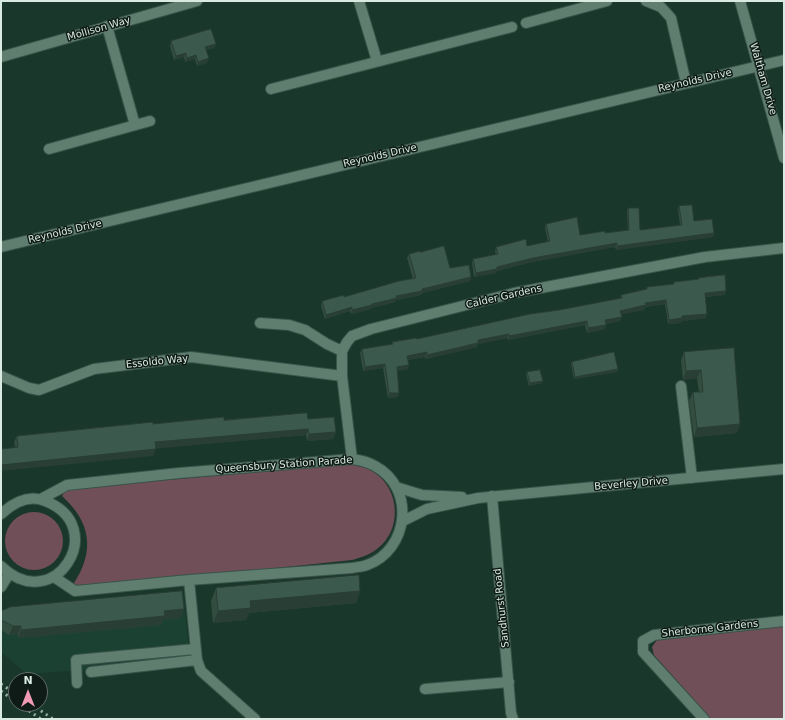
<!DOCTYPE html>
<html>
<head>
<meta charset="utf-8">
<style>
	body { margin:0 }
	#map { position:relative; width:785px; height:720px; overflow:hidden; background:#1a372b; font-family:"DejaVu Sans",sans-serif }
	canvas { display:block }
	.frame { position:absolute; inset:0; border:2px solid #d9eae2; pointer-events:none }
	.north { position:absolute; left:8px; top:672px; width:40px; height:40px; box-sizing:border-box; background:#0f1b16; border:1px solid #606e68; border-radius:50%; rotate:0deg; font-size:11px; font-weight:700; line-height:16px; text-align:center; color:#d9eae2 }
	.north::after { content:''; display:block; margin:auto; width:14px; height:18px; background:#f09ab5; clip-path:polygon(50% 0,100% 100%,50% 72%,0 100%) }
</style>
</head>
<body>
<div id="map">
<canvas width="785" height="720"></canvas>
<div class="frame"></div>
<div class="north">N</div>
</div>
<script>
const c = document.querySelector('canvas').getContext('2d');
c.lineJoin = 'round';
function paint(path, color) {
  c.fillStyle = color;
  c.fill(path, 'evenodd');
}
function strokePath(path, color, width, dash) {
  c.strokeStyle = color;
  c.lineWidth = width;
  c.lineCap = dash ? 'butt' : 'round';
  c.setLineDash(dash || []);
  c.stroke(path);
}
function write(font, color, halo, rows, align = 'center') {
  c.font = font + ' "DejaVu Sans",sans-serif';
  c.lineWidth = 3;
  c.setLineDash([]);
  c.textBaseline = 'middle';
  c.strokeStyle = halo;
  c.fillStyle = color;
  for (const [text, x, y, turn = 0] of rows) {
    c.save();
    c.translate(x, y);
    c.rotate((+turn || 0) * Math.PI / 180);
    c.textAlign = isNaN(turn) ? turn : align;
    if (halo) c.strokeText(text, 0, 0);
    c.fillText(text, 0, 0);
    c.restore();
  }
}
paint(new Path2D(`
	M183,592L190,662L27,674L1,652V615Z`), '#1b4133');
paint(new Path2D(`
	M348,464C358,466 367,467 375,473C400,490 402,530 378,548C370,555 362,557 352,560L78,589L74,583C95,551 91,522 62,496L66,489Z
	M5 541a29 29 0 1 1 58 0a29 29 0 1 1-58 0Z
	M784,626V719H711L654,655L652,647L657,640Z`), '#704f59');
const minor = new Path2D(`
	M359,1L377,61
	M646,1L661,7L671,18L686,83
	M740,1L784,158
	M526,23L607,1
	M107,26L135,125
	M1,57L197,1
	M271,89L512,27
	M49,149L150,121
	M1,247L784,60
	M260,323L289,325L305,330L327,344L342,351
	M1,376L29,388L39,390L94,369L191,357L342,376
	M681,386L692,478
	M352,459L342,376V351L347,342L352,336L371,329L514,293L705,257L784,248
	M396,487L422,495L462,497
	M492,496L511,713L513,719
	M41,499L67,485L179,473L352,459C360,460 368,462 375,466C416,488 409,550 367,565C362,567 356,567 352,568L189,580L75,591L54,577
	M1,514C13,503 29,494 45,501C111,526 55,618 1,566
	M403,521L427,509L478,498L784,469
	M189,580L197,660L201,671L255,719
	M1,587L9,574
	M91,672L197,660
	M77,683L76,660L195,649
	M425,689L509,682
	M704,719L643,652V641L654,635L784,621`);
strokePath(minor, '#39534a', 12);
strokePath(minor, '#5f7e70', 10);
strokePath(new Path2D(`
	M1,684L16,694
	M1,691L16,702
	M19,704L41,719
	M31,704L53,719`), '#97aca3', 3, [2, 4]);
paint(new Path2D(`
	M171,41L216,44L214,48L206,50L207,63L197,66L195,59L185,62L184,57L174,60L170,46Z
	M679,206L694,221L714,233L713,237L616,250L615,247L532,262L497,271L496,273L474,277L472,263L473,259L496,255L495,251L496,247L527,246L548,242L545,228L546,224L580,235L605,233L628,230L627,212L628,208L640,230L680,225L678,210Z
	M409,254L450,268L471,277L470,281L422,293L421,295L396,300L395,302L371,308V309L351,314L350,311L325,319L321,306L322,301L344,297L413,279L407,258Z
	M699,278L726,291L725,295L706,297V318L682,321L681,323L668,324L665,304L645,307L644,310L621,314L620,321L606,324L605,329L587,333L585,325L508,340L507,338L478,344L477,347L426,359L425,357L408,360L409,365L407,369L397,371L399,393L397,397L388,398L383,368L363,371L360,353L362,349L392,344V342L417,339L620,298L621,295L646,289L647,287L673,284L674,282L699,280Z
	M734,348L737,433L694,437L689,401L693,392H699L697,378L683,380L681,361L684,352Z
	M572,362L618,369L617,372L574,379L571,364Z
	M527,372L542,383L529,386L526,375Z
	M308,419L336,432L333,439L307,441L306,435L156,448L153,456L15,447L14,442L17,436L153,424L224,420Z
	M216,588L360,591L356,603L249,613L246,620L213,623L211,601Z
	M1,611L181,618L163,620L161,625L18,638V634L9,635L1,630Z`), '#334d41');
paint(new Path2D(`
	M216,44L214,48L204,51L205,47Z
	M186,53L184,57L174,60L176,56Z
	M196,55L195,59L185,62L187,58Z
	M209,58L207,63L197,66L198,62Z
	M714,233L713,237L616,250L617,246Z
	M617,243L615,247L532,262L497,271L496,273L474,277L476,273L533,258Z
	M471,277L470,281L422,293L421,295L396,300L395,302L371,308V309L351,314L352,310L422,289Z
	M726,291L725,295L704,297L705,293Z
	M666,300L665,304L645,307L644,310L619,315L620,311L645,303Z
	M352,307L350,311L325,319L326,315Z
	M707,314L706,318L682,321L681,323L668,324L669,320L682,316Z
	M622,317L620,321L604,324L605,320Z
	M587,321L585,325L508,340L509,336Z
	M606,325L605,329L587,333L588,328Z
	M509,334L507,338L478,344L477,347L426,359L427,355L478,340Z
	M427,352L425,357L406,360L407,356Z
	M385,364L383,368L363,371L365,367Z
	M409,365L407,369L395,372L397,367Z
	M618,369L617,372L574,379L575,377Z
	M701,370L697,378L683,380L686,371Z
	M543,381L542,383L529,386L530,383Z
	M389,393H399L397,397L388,398Z
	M740,424L737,433L694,437L697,428Z
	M308,429L306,435L152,449L155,442Z
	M336,432L333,439L307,441L309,434Z
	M156,449L153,456L1,471V465Z
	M360,591L356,603L249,613L246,620L213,623L218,611L250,601Z
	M184,609L181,618L163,620L161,625L18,638L21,630L164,611Z
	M13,626H21L18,634L9,635Z`), '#293e35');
const building = new Path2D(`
	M211,29L216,44L205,47L209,58L198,62L196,55L187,58L186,53L176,56L171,41Z
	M692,205L694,221L712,219L714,233L617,246V243L533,258L497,267V269L476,273L473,259L498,254L496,247L526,239L527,246L550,241L546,224L577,217L580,235L605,231V233L629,230L628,208H639L640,230L682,225L679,206Z
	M444,246L450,268L469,265L471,277L422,289V291L396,296L397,298L372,304V305L352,310V307L326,315L322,301L344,295V297L399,281L416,278L409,254L420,251V252Z
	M725,275L726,291L705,293L707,314L682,316V318L669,320L666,300L645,303L646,305L620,311L622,317L605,320L606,325L588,328L587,321L509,336V334L478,340V343L427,355V352L407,356L409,365L397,367L399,393H389L385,364L365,367L362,349L393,344L392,342L416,338L417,339L530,314L559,310L622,298L621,295L647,289V287L674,284V282L699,279V278Z
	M734,348L740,424L697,428L693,392H703L701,370L686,371L684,352Z
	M614,352L618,369L575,377L572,362Z
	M540,370L543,381L530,383L527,372Z
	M307,413L308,419L334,417L336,432L309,434L308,429L155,442L156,449L1,465V451L2,449L18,447L17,436L153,422V424L224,417V420Z
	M359,575L360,591L250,601L251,608L218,611L216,588Z
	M182,591L184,609L164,611L165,616L21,630V626H13L1,620V611L10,607Z`);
paint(building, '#3b594c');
strokePath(building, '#293e35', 1);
write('10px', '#d9eae2', '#0f1b16', [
	["Mollison Way",99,29,-16],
	["Waltham Drive",763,79,74],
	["Reynolds Drive",695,81,-13],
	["Reynolds Drive",380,156,-13],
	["Reynolds Drive",65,232,-13],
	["Calder Gardens",504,297,-13],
	["Essoldo Way",157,362,-6],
	["Queensbury Station Parade",284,465,-4],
	["Beverley Drive",631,484,-5],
	["Sandhurst Road",502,608,-96],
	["Sherborne Gardens",710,629,-6]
]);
</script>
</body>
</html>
